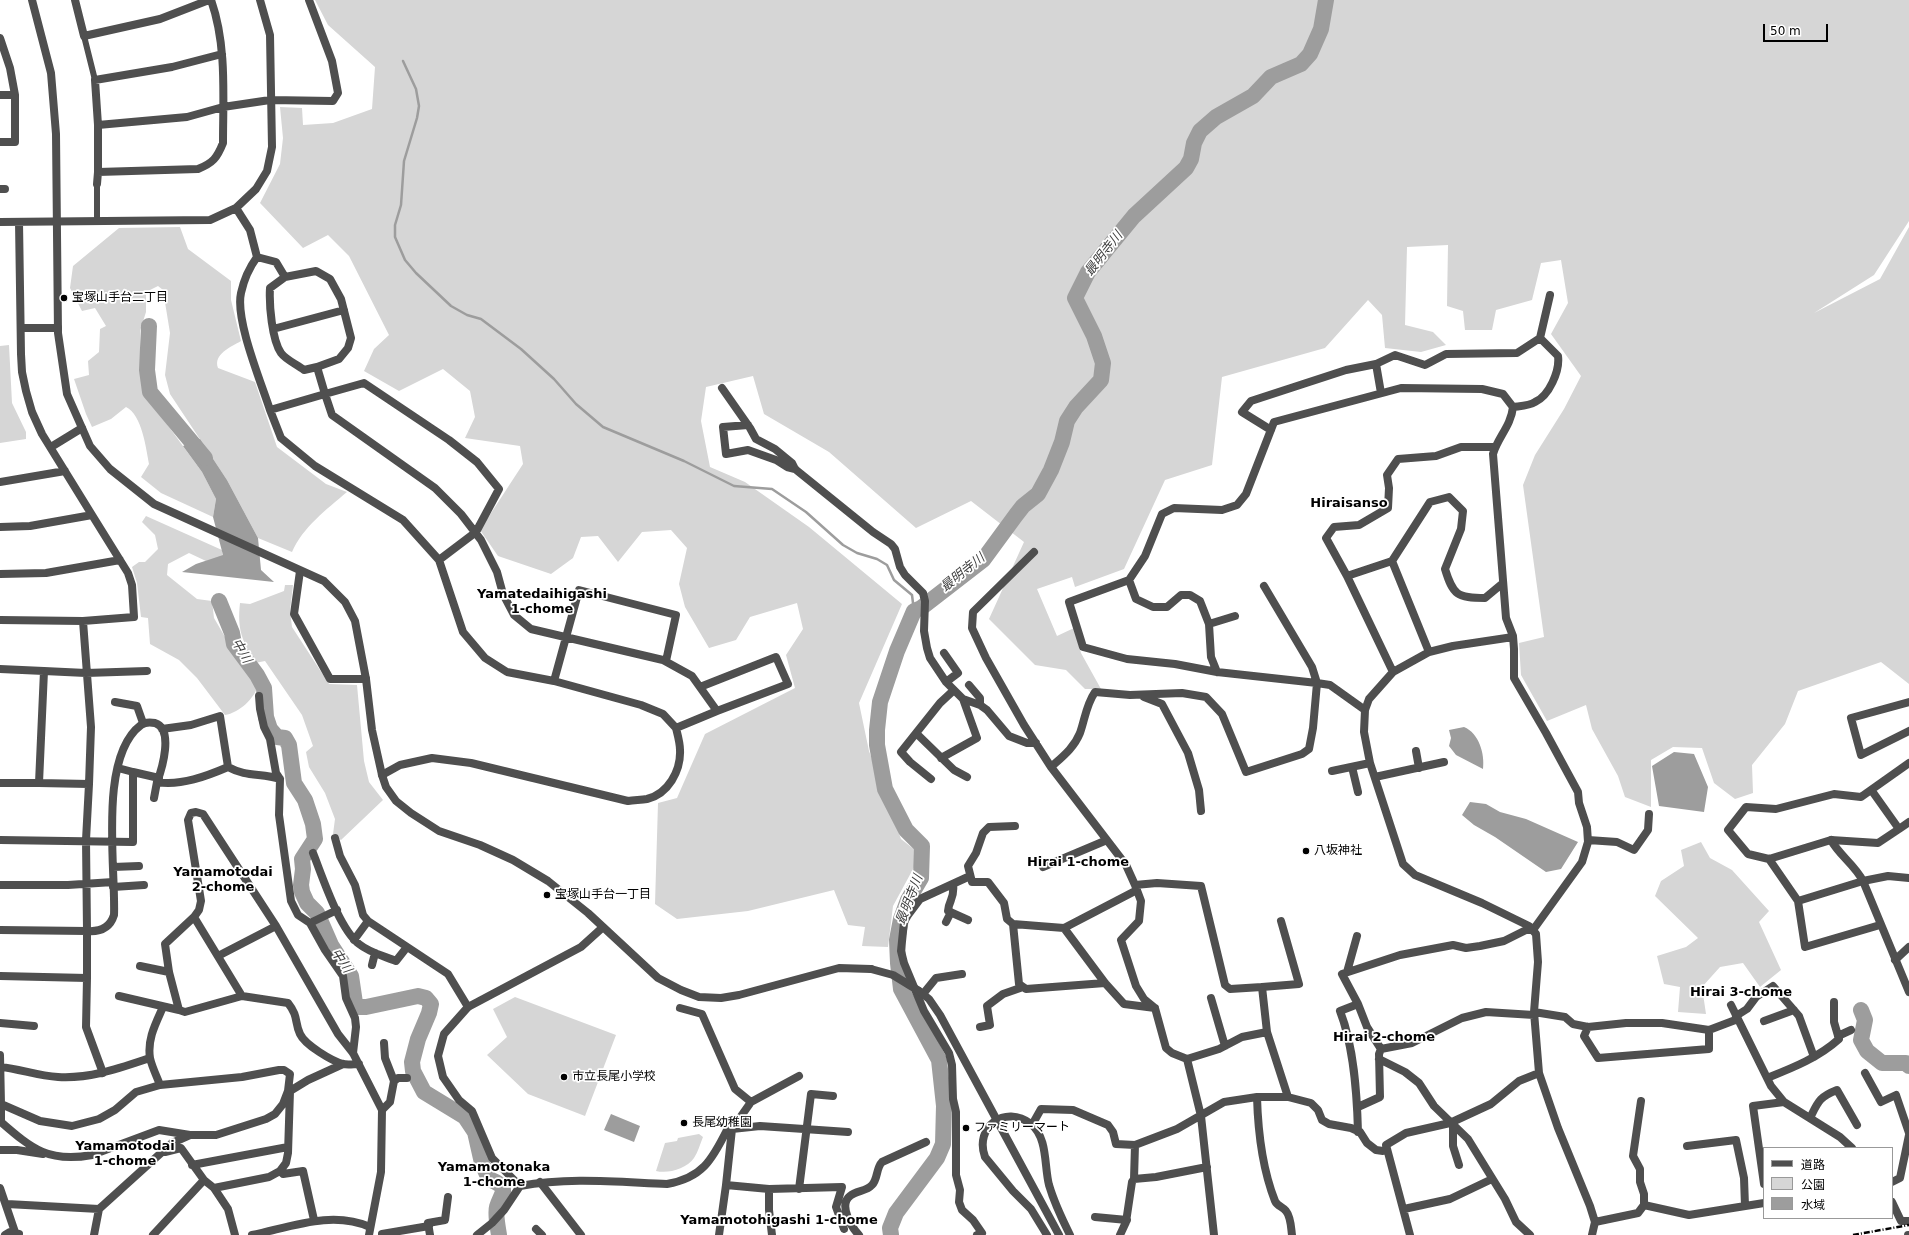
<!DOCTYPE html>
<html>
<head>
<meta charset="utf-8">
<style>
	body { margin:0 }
	#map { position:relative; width:1909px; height:1235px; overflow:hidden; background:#fff; font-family:"DejaVu Sans","Noto Sans JP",sans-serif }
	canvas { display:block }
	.legend { position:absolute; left:1763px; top:1147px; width:130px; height:72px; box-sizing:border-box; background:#fff; border:1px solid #999; margin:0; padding:5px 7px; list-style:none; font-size:12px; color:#000 }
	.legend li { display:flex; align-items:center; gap:8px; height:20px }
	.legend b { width:20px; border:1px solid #999 }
	.scale { position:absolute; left:1763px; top:24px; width:65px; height:18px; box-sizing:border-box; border:2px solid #000; border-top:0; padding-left:5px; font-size:12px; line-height:14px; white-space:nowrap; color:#000; -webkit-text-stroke:3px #fff; paint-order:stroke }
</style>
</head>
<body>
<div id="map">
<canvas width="1909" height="1235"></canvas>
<ul class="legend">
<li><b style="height:5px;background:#4f4f4f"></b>道路</li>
<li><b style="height:11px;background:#d6d6d6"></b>公園</li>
<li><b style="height:11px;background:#9d9d9d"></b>水域</li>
</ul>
<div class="scale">50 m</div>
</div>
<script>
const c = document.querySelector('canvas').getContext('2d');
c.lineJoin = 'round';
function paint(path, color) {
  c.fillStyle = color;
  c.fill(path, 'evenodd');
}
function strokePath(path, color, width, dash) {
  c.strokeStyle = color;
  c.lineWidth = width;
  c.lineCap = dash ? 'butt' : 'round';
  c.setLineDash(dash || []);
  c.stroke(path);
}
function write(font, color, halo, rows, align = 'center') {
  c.font = font + ' "DejaVu Sans","Noto Sans JP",sans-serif';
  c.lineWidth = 3.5;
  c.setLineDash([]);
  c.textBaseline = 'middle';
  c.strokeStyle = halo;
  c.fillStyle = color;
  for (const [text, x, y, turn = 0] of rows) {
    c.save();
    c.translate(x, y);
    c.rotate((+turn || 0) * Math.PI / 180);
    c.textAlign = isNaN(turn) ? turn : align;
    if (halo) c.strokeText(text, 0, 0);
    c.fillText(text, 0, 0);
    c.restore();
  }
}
paint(new Path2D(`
	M315,0H1909V221L1874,275L1814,313L1880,279L1909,227V684L1881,662L1798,691L1785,724L1752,765L1753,793L1735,799L1714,783L1702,748L1673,747L1651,760V807L1625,797L1618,776L1592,729L1586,705L1547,721L1521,675L1519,643L1544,637L1523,485L1535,455L1564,409L1581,376L1551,334L1568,303L1561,260L1541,263L1532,300L1496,310L1492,330H1465L1463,311L1447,306L1448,245L1407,247L1405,325L1433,332L1446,345L1421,352L1385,348L1382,315L1368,300L1325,348L1222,377L1212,465L1165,480L1124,569L1075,587L1072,577L1037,589L1057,636L1074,628L1081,653L1101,689H1085L1066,670L1035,665L989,619L1024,542L971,501L916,528L829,452L764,414L753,376L706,387L701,421L710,467L745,482L809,527L902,604L859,703L869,751L901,839L915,850L919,858L893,906L888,947L862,946L865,927L848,925L834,890L748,911L677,919L655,904L658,803L677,798L705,734L795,688L786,655L803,629L797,603L750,617L736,640L709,648L685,607L679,584L687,548L671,530L642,532L618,562L598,536L581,537L573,558L551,574L498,556L480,530L523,464L520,446L465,438L475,417L470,391L443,369L399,391L364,371L374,349L389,335L349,256L328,235L303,248L260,203L280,164L283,138L280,107L302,108L303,125L333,123L372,109L375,67L328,25Z
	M180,227L188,249L231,281V300L241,341C231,347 213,354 218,368L255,382L277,447L326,484L347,492C326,510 303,527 292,552L258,538L227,480L170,394L165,375L170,333L163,290L158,286L146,292V312L140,331V363L147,397L202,472L216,499L213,517L161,493L141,477L149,464C146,448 142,415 126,407L111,419L92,427L86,414L74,379L89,375L88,361L99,352L100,329L106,326L95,308L82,311L70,288L73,266L119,228Z
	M9,345L12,403L26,432V439L0,443V346Z
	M146,516L222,550L223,556L206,561L189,553L168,564L167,575L197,599L212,601L214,618L235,654L258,685C255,698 239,713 225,715L197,678L179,660L150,644L148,618L141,617L137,583L132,567L139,562H145L158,549L155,535L142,522Z
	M285,585H293L290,611L292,627L329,684L357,685L364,761L369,782L383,800L341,840L333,834L335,819L325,793L309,767L306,752L313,746L302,715L265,661L255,663C242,640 237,630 240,603L250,604L284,591Z
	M1701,842L1710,858L1732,870L1769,911L1759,922L1781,970L1760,987L1743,963L1720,967L1702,987L1706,1014L1678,1012L1680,987L1664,984L1657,956L1686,947L1698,938L1655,896L1661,881L1684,866L1681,850Z
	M515,997L616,1035L585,1116L528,1094L487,1055L507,1037L493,1009Z
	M699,1134L703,1137C700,1144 698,1152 694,1158C686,1169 668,1174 656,1171L665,1143L677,1141L678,1138Z`), '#d6d6d6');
paint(new Path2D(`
	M200,439L227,480L258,538L261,570L274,582L182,572L196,564L223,555L213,517L216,499L202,472L183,446Z
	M1464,727C1479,733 1485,754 1483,769L1456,755L1449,746L1451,738L1449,730Z
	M1674,752L1694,754L1708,787L1704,812L1659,806L1652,766Z
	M1470,802L1486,804L1500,812L1526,819L1578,842L1561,869L1546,872L1495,837L1474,825L1462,815Z
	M611,1114L640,1126L634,1142L604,1130Z`), '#9d9d9d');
strokePath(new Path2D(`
	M403,61L416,89L419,106L417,118L404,161L401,205L395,225V237L405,260L416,273L451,306L467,315L481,319L521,349L554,379L576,404L603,427L684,461L734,486L772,489L806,512L843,545L857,553L877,559L887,565L894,580L912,595L914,611`), '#9d9d9d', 2.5);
strokePath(new Path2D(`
	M149,326L147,370L150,392L205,458
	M219,601L232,633L234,644L257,675L264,688L266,717L270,729L277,737L285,738L289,745L294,783L305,800L313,824L315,839L302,859L303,869L301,885L302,892L307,903L317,913L331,945L351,976L355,1003L358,1007H366L418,996L426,998L431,1004L429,1013L418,1039L412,1062L413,1071L424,1092L465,1117L475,1132L482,1163L489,1179C511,1188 502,1191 497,1207C495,1214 498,1228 499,1235
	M1861,1010L1865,1020L1861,1040L1867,1051L1882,1063H1906L1909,1066
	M891,1235L890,1228L896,1213L937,1158L943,1144L944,1106L939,1060L901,989L898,963L897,940L901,919L908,900L921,878L922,846L906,830L885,789L877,745V730L880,702L897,651L914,611L921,608L983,560L1016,515L1023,506L1038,494L1051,470L1062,442L1067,421L1076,407L1101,380L1103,363L1094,336L1075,298L1088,272L1134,216L1186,168L1191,159L1194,143L1200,131L1216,117L1253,96L1271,77L1301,64L1310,54L1321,29L1326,0`), '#9d9d9d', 16);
strokePath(new Path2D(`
	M84,36L95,80
	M97,221V184`), '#4f4f4f', 6);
strokePath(new Path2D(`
	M75,0L84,36L160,19L209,0
	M211,0C227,45 223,96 223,143C217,158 213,163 198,169L98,172V125L95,80L172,67L222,54
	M0,38L10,68L15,95V142H0
	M0,95H15
	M98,125L187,117L223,107L270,100L333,101L338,93L332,61L309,0
	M97,184L98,172
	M0,189H5
	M236,208L250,230L257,257C249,268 244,279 241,293C235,320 261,382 270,410L325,394L317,367L304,370C298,365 286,360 281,353C272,340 269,305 270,288L285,277L276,262L257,257
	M0,222L210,220L236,208L256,189L267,171L272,147L270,35L260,0
	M285,277L316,271L330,279L341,299L351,338L348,348L339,359L317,367
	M21,328H58
	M273,329L344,310
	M1376,364L1381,393
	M722,388L750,428L756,439L775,449L792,463L795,469L873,532L891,544L895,549L900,567L905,575L923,593L925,601L924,631L927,648L930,658L946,682L963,699L980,705L987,710L1009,736L1027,743H1036
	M270,410L281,438L315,466L403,520L439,560L476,532L499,489L477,462L449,440L364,383L325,394L332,415L435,488L461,514L481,540L497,572L503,594L514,615L531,629L663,660L692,676L717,711L788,684L776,657L700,687
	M748,425L723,427L726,454L748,450L776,460L787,467L795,469
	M1271,430L1242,412L1251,401L1346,370L1376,364L1395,355L1425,365L1446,354L1517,353L1540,338
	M51,447L82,428
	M0,482L65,471
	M0,527L30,526L92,515L42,434L32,412L26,391L22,372L21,354L19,222
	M1034,552L973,612L972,628L986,658L1024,725L1051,767L1126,865L1135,885L1141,901L1139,921L1121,940L1136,986L1144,999L1155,1008L1166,1048L1172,1053L1187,1059L1201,1116L1214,1235
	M439,560L463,632L485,658L507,672L554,681L641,705L663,714L676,728L717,711
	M300,571L294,614L330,679H366
	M0,574L46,573L120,560
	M1347,576L1392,561
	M1129,580L1136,599L1153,607H1167L1181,595H1190L1200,601L1209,624L1211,657L1217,672
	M1264,586L1312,667L1317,683L1217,672L1175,664L1127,659L1083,647L1069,602L1129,580L1145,556L1162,514L1174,508L1222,510L1237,505L1246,494L1274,422L1401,388L1482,389L1503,394L1513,407
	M0,620L83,621L134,617L132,585L128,573L92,515
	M83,621L91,727L89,784
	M1209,624L1235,616
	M1513,637L1453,646L1429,652L1393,672L1369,699L1365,710L1364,732L1370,763L1403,864L1415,875L1482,903L1529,926L1536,934L1538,962L1534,1012L1539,1073L1558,1128L1590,1206L1595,1222L1592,1235
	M1429,652L1392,561L1430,502L1449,497L1463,511L1461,529L1445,569C1453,595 1457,598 1485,598L1503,583
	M944,653L958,673L946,682
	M0,669L44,671
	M147,671L86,673L44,671L39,783L89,784L86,840L87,931C100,932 110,928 114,915C116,868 98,757 141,725C145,722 150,722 155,723C174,729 162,769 157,782
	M1393,672L1347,576L1326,538L1334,527L1359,525L1388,508L1389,488L1387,475L1398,459L1436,456L1461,447H1495
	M554,681L579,590L676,615L666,661
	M969,685L980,698V705
	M259,696L260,709L264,727L270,739L276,773L280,779L279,815L291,901L298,915L310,923L325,950L343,976L346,998L355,1018L356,1027L353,1053
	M1144,697L1162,704L1188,753L1199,790L1201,811
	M115,702L137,706L143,723
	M1909,702L1851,718L1861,755L1909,731
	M162,729L191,725L220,716L228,767C246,777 262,773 280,779
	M917,734L954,770L967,777
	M1416,751L1419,768
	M941,758L977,738L963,699
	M1051,767C1062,757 1074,748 1080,733C1085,719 1086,705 1095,692L1130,695L1182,693L1206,697L1222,714L1246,772L1302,754L1309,749L1313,728L1317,683L1330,685L1365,710
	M1352,767L1358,792
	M1332,771L1370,763
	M133,772L159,778
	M382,775L400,765L432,758L471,763L628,801C634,800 641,800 647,799C668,794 681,771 680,750C680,743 678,736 676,728
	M1375,777L1444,762
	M931,779L910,762L901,752L940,703L954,690
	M0,783H39
	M1872,791L1899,829L1909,822
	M154,798L157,782C181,786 207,776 228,767
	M1015,826L989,827L983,833L976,853L968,866L972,882H988L1004,903L1007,919L1013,924L1064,928L1137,890
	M1899,829L1878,843L1831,840L1769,859L1748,854L1728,830L1746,807L1776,809L1834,794L1861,797L1909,763
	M335,838L340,856L355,885L363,915L368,921L448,974L468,1007
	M0,840L133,842V772L118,768
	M1588,840L1617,842L1634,850L1648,830L1649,814
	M313,853C323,878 339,928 359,944C370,953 384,956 396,961L407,947
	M1769,859L1798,901L1805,947L1880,925
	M113,867L139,866
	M1043,867L1107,840
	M970,876L920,899L908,915L904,922L901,951L904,963L924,1011L949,1053L952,1065L953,1099L956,1112V1175L960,1190L959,1202L962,1210L973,1220L982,1233L977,1235
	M953,884C955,899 949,899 948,911L968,920
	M0,885H68L113,882
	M1135,885L1157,883L1201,886L1225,985L1230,989L1262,987
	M113,887L144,885
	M1798,901L1863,881L1888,876L1909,878
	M194,917L199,910L201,901L188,820L191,813L196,812L203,814L276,926L338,1034L353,1053L382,1110
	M1281,921L1299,984L1262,987L1267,1032L1288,1097
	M946,922L951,912
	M310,923L337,910
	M1013,924L1019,984L1026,989L1105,983
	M1064,928L1105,983L1124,1004L1155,1008
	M0,930L87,931V978L0,976
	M354,940L368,921
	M218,956L276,926
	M1895,960L1909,947
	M372,965L375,953
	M140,966L169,972
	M1347,972L1357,936
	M87,978L86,1027L103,1073
	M923,994L936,978L962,974
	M119,996L179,1010L169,972L165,944L194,917L242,996
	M1211,998L1225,1046
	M1358,1004L1367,1027L1381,1049
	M1731,1005L1771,1086L1784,1102L1840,1137L1852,1148
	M680,1008L702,1014L735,1089L751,1102
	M179,1010L185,1012L242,996L288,1003C299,1017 294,1021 300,1034C305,1045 332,1061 343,1064C348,1065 354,1064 359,1064
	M1534,1012L1565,1017L1573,1024L1588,1027L1626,1023H1662L1709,1030L1738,1019
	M1736,1016L1747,1009L1756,997L1773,986L1799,1016L1814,1057
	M1764,1021L1794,1010
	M0,1023L34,1026
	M980,1027L990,1025L987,1006L1003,994L1023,987
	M1588,1027L1584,1036L1598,1058L1709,1049V1030
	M1838,1036L1851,1030
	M384,1043L385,1058L394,1081
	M0,1055L1,1104
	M1187,1059L1219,1049L1242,1037L1267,1032
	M1379,1059L1405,1072L1419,1083L1434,1106L1468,1139L1505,1199L1516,1222L1530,1235
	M1,1067C20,1069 38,1076 58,1077C90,1079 120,1068 150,1058
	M1865,1073L1881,1102L1896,1095L1909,1133
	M1767,1078C1792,1068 1818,1058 1839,1039L1834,1022V1002
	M160,1085C157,1077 152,1067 150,1058C147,1039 156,1023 163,1007
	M1257,1097C1258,1132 1262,1168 1275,1201C1277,1206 1283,1207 1286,1211C1291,1217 1291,1228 1292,1235
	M1358,1107L1380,1097L1379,1054L1381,1049L1412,1043L1462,1018L1486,1012L1534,1015
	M1810,1118C1818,1102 1819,1097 1837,1090L1857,1125
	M1032,1125L1041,1109L1073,1110L1108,1125L1113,1132L1116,1144L1135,1145L1177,1129L1224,1102L1257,1097H1288L1311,1103L1318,1110L1322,1120L1329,1124L1351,1128L1360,1132L1367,1143L1376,1150L1383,1151L1387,1149
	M1453,1125V1146L1459,1165
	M732,1129L760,1126L848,1132
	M1358,1132C1357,1093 1354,1047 1340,1011L1358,1004L1342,974L1400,955L1453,945L1466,948L1480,946L1504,941L1526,930H1533L1582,862L1588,842L1587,827L1579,803L1578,792L1546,733L1514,678V649L1513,636L1506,618L1493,454C1498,437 1511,426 1513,407C1520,406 1529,406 1535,402C1549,396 1560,371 1558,356L1540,338L1550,295
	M1687,1146L1736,1140L1744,1178L1745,1206
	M0,1150H17L43,1154
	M165,1152L181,1148L204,1180L214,1188
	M192,1165L288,1147
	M280,1171L283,1174L303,1171L314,1220
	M1134,1179L1135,1145
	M540,1182L581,1235
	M1892,1182L1900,1178L1909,1135
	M1764,1184L1753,1106L1784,1102
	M0,1188L15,1232
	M769,1189L842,1187L836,1207L844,1229
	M799,1189L811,1094L833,1096
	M1892,1202L1901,1221H1909
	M7,1204L99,1209L172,1143L190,1135H216L266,1119L275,1114L283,1104L288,1091L290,1074L284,1070H279L242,1077L160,1085L136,1092L115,1110L99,1119L72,1126L40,1121L1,1104V1122C32,1149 49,1163 92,1155L159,1130L190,1135
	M1644,1205L1689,1215L1764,1203
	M1404,1209L1450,1199L1492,1179
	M1095,1217L1127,1220
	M1595,1222L1638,1213L1644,1205V1194L1640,1182V1169L1633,1156L1641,1101
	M536,1229L542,1235
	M382,1234L429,1226
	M5,1235L10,1232L19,1234
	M94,1235L99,1209
	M153,1235L204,1180
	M235,1235L228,1209L214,1188L269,1177L280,1171L286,1163L288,1153L290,1091L308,1080L343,1064
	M252,1235C291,1227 332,1210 370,1227
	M369,1235L381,1172L382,1110L390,1102L394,1081L398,1078H407
	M430,1235L428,1223L445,1220L448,1197
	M719,1235L726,1185
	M772,1235L769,1210V1189L726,1185L732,1129L751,1102L799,1076
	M859,1235C852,1228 838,1205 850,1196C856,1190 866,1192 872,1185C878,1179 876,1168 882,1162L926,1142
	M1047,1235L1031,1209L1013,1191L985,1157C974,1127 1005,1104 1031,1124C1048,1138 1044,1166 1049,1185C1054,1202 1062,1219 1070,1235
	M1120,1235L1126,1222L1132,1182L1134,1179L1156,1177L1207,1167
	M1410,1235L1386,1145L1406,1133L1450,1123L1491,1104L1519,1081L1539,1073
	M1908,1235H1909`), '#4f4f4f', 8);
strokePath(new Path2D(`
	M32,0L51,73L56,134L58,333L67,394L90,446L110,469L154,504L324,581L345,602L355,621L366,679L372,730L382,775L386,787L396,801L411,813L439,831L480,845L513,860L548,881L588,913L658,978L681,990L699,997L721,998L739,995L839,968L871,969
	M1831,840C1839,855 1855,865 1863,881L1909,992
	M919,991L929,999L940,1015L1059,1235
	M520,1186C569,1177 617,1182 667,1184C702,1178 712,1160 727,1130L732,1129
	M477,1235L492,1223L504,1210L520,1186L492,1158L472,1111L459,1100L443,1077L438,1056L444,1034L468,1007L581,947L602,928`), '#4f4f4f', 8);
strokePath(new Path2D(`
	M1853,1235L1909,1225`), '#000', 2.5, [6, 2, 1, 2]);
strokePath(new Path2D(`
	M871,969L893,975L919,991`), '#4f4f4f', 8);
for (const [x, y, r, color] of [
	[64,298,4,"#000"],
	[1306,851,4,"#000"],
	[547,895,4,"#000"],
	[564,1077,4,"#000"],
	[684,1123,4,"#000"],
	[966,1128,4,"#000"]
]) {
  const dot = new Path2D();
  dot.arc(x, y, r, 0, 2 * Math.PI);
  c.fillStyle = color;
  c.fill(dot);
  strokePath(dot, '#fff', 1.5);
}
write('12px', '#000', '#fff', [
	["宝塚山手台二丁目",72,298],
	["八坂神社",1314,851],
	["宝塚山手台一丁目",555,895],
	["市立長尾小学校",572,1077],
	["長尾幼稚園",692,1123],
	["ファミリーマート",974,1128]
], 'left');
write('italic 13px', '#3e3e3e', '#fff', [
	["最明寺川",1104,254,-52],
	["最明寺川",963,573,-39],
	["中川",241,651,60],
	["最明寺川",910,900,-69],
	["中川",341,961,57]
]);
write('bold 13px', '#000', '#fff', [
	["Hiraisanso",1349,504],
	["Yamatedaihigashi",542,595],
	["1-chome",542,610],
	["Hirai 1-chome",1078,863],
	["Yamamotodai",223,873],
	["2-chome",223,888],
	["Hirai 3-chome",1741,993],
	["Hirai 2-chome",1384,1038],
	["Yamamotodai",125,1147],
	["1-chome",125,1162],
	["Yamamotonaka",494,1168],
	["1-chome",494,1183],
	["Yamamotohigashi 1-chome",779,1221]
]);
</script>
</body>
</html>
